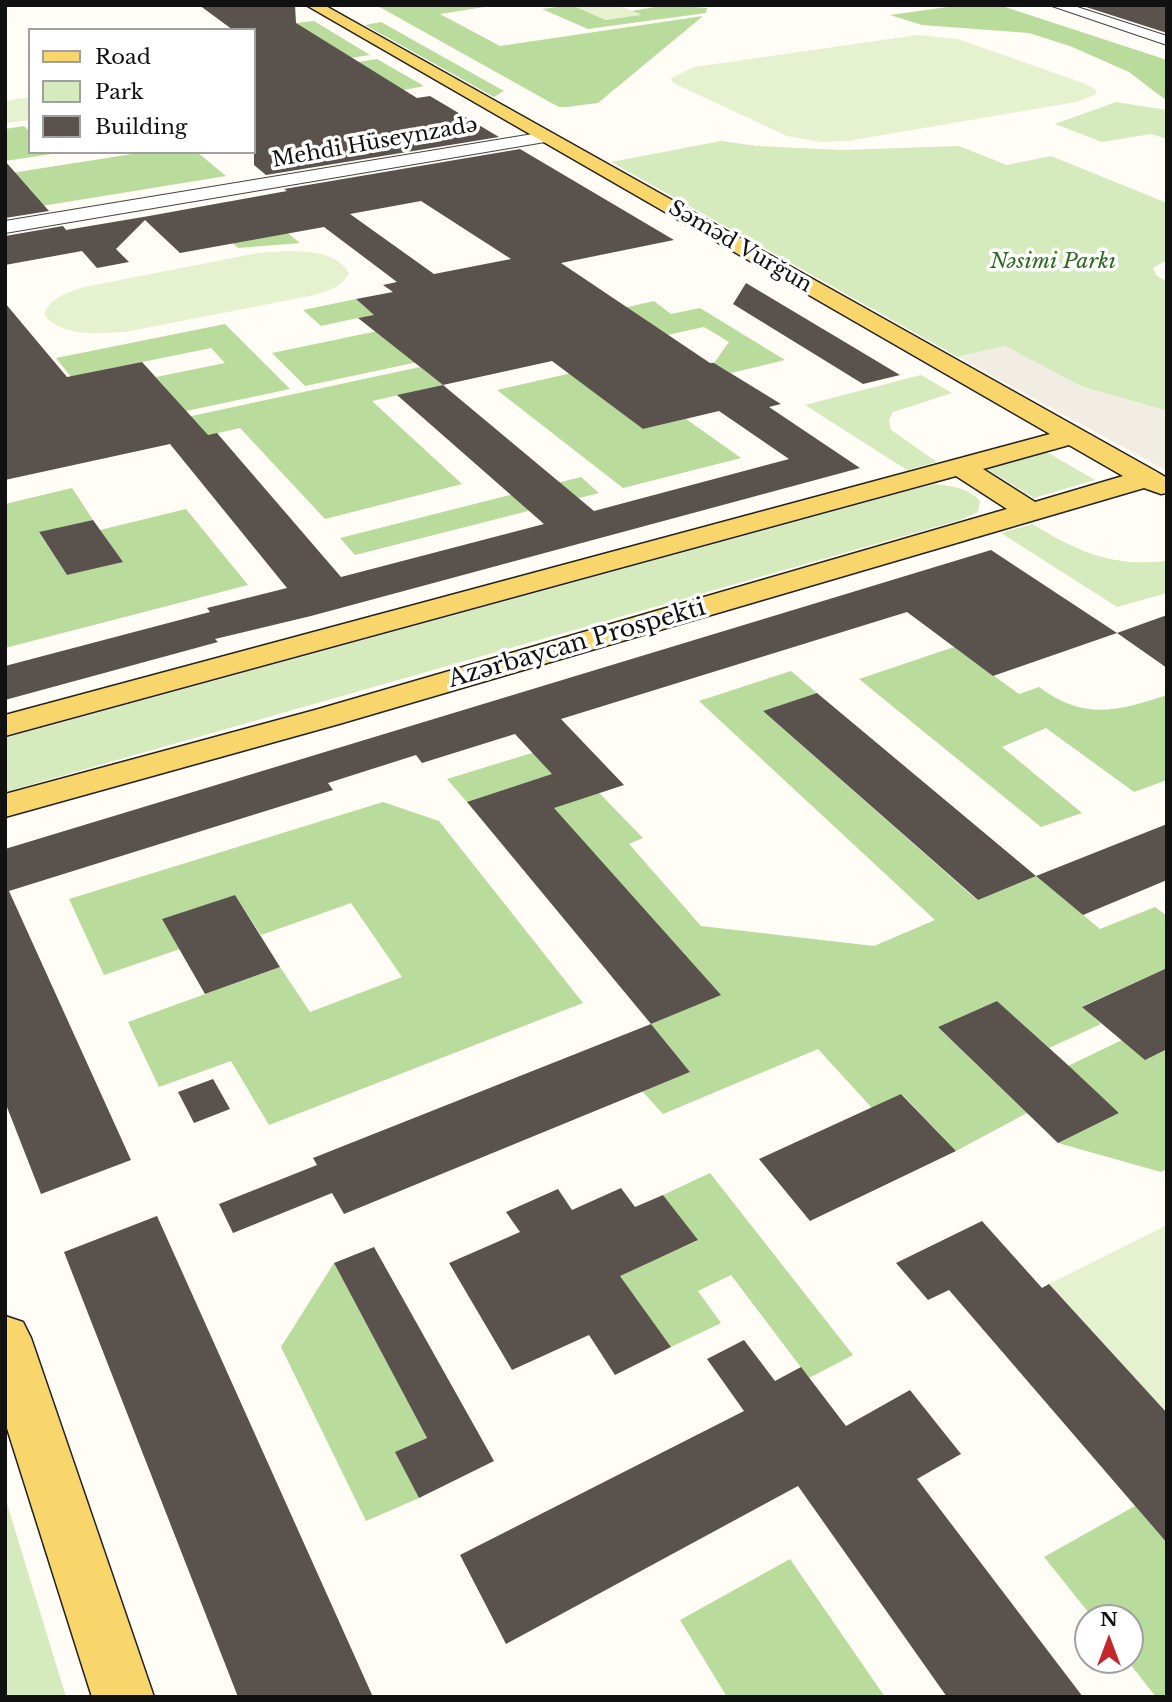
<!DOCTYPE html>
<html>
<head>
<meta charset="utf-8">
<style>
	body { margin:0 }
	#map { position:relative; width:1172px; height:1702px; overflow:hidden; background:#fffdf5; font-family:"Libre Baskerville",serif }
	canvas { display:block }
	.frame { position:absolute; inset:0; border:7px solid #111; pointer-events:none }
	.legend { position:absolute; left:28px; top:28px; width:228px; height:126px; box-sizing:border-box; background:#fff; border:2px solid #a0a0a0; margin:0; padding:9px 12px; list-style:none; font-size:21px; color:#111 }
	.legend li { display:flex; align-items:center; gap:14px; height:35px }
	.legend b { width:35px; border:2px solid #a0a0a0 }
	.north { position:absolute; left:1074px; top:1604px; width:70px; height:70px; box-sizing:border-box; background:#fff; border:2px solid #a0a0a0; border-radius:50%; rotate:0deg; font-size:19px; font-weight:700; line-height:28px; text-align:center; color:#111 }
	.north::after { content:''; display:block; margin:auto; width:24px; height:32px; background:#c4262e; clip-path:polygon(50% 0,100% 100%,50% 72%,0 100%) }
</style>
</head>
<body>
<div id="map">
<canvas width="1172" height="1702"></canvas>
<div class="frame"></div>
<ul class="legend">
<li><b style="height:9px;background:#f9d66b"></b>Road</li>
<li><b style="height:19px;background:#d5ebbd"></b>Park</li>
<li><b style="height:19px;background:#5a524d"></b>Building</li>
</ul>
<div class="north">N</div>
</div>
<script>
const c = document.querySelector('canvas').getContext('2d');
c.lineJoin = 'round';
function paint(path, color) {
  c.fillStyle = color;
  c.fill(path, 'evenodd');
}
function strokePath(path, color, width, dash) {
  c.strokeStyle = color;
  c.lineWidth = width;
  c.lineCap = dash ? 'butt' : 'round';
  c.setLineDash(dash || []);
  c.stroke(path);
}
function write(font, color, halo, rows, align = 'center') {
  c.font = font + ' "Libre Baskerville",serif';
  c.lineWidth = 7;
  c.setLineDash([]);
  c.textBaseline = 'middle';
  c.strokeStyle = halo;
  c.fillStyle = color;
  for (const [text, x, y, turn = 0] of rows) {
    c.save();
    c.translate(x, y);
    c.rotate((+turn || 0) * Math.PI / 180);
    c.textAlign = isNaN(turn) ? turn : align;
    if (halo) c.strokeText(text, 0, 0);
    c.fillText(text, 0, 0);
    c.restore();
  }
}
paint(new Path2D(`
	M1116,102L1167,110V139L1151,134L1102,142L1055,124Z
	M721,141L757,146L842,150L959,146L1007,165L1051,156L1167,203V260L1153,268L1156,275L1167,282V411L1080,386L1005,346L958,357L611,162Z
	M921,375L952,393L893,412L889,420L891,430L937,462L907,470L805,405Z
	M1045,451L1095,480L1034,498L985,468Z
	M934,484C951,486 967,487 980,501L978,512L960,520L5,792V738Z
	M1032,524C1079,552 1111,567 1167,561V593L1117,607L1001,533Z
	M5,1497L66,1697H5Z`), '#d5ebbd');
paint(new Path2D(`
	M376,5H497L440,14L500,46L703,16L598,103L567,107H559L546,100Z
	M572,5L606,20L640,14L631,11L667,5L707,8L706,13L588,29L542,9Z
	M962,5H999L1167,60V101L1129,72L1070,46L1029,33L922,25L890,15Z
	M314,21L370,55L324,62L269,26Z
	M381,22L504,91L494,97L365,25Z
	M377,59L424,86L404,90L357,62Z
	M24,126L30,132V152L52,154L5,161V129Z
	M145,152H197L226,176L5,212L39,200L30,189L5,192V174Z
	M226,202L279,226L300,243L238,248L199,213L184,216L178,211Z
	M356,299L366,308L410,300L427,360L305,386L272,353L397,327L369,323L362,317L321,326L303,310Z
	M654,301L671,314L700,308L785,360L731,373L714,363L729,342L704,327L667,335L606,312Z
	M225,324L290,389L186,411L156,377L225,363L211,348L108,369L83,392L56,358Z
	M611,364L601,397L643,429L686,419L741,458L623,488L497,390Z
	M420,367L443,385L372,401L462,484L325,519L240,428L170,444L154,424Z
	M581,477L599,493L355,555L340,538Z
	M72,488L93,520L39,533L67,575L122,562L100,530L186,509L248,585L5,648V504Z
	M954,647L1019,694L1039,687C1084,721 1118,711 1167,695V780L1134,792L1046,728L1002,747L1082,813L1041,827L859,679Z
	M791,671L817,693L763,711L977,900L1036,876L1100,929L1155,907L1167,916V968L1083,1006L1101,1024L1049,1048L997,1001L938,1027L1027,1113L956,1151L902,1094L872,1108L818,1049L663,1114L642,1091L690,1072L651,1024L720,995L467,802L447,779L535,752L551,773L573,766L643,838L629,844L701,926L874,946L935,920L699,701Z
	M383,802L439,821L583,1003L269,1125L231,1061L159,1087L128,1022L280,967L310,1012L402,977L351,903L261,935L235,895L163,919L180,949L104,975L69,899Z
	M1122,1040L1167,1049V1169L1161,1172L1058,1143L1119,1113L1068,1066Z
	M710,1173L853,1355L809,1378L731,1275L698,1291L721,1323L671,1347L596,1243L640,1223L665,1255L697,1241L663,1195Z
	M334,1263L427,1438L396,1452L419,1498L366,1521L281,1347Z
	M1135,1506L1167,1543V1697H1156L1127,1660H1130V1618H1093L1044,1557Z
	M790,1559L885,1697H727L680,1620Z`), '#b9dc9c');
paint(new Path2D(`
	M572,5H618L641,15L606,20Z
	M917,35L958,39L1083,83L1095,89L1097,94L1076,102L848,141L820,142L787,136L673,83L671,78L694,67Z
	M30,97V120L5,123V101Z
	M286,251C309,252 336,251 349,273C342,287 329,290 315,295L125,332C99,333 61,338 44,314C51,297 67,293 84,287L258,253Z
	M1167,1225V1413L1049,1284Z`), '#e6f2cf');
paint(new Path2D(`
	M1005,346L1080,386L1167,411V471L958,357Z`), '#f1ede2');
paint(new Path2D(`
	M199,5H295L296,23L417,98L430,96L499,137L266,175L254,165V30H233Z
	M1086,5H1167V33L1086,7Z
	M520,149L674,240L561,263L710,363H714L781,404L769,407L860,468L311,616L215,639L218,642L5,700V666L210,612L207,608L287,588L170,444L5,480V303L67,377L142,362L208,435L217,433L341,577L544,524L397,395L443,385L358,318L374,315L356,299L393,292L383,285L397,282L324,227L180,253L145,220L116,249L129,262L97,268L82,251L5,265V236L63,226L66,230L149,216L287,191L284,189ZM421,201L511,259L434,274L350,214ZM552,361L643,429L719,411L789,459L594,511L443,385Z
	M5,161L49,211L5,218Z
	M746,283L900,375L863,384L733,304Z
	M93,520L123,562L67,575L39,532Z
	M991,550L1117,633L993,676L907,612L561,719L624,785L554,808L721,995L651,1024L467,802L552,774L515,734L422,763L416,755L328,783L333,790L9,891L131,1160L41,1194L5,1102V849Z
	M1167,615V668L1117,633Z
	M817,693L1036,876L978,900L763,711Z
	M1167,824V880L1083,915L1036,876Z
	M235,895L280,967L205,994L162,919Z
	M1167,968V1049L1145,1060L1082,1007Z
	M997,1001L1069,1066L1119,1113L1058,1143L938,1027Z
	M651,1024L690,1072L344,1214L332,1193L233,1233L219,1204L317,1165L313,1158Z
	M213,1079L230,1109L194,1123L178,1092Z
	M901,1094L956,1151L810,1221L759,1159Z
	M621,1188L635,1207L663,1195L698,1240L620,1276L671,1347L615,1375L589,1335L512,1370L449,1263L520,1232L506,1212L558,1189L572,1210Z
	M157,1216L373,1697H238L64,1252Z
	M982,1221L1042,1288L1049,1284L1167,1413V1543L949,1290L928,1300L896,1263Z
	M374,1247L494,1461L419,1498L395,1452L427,1438L334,1263Z
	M744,1340L775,1381L801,1367L846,1426L910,1390L961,1454L917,1479L1083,1697H947L798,1486L506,1644L460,1555L744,1411L707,1359Z`), '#5a524d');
const minor = new Path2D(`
	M1049,5H1071L1167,36V45Z
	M545,132L551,133L554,137L551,141L5,233V221Z`);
const major = new Path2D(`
	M306,5H324L1157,472L1167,478V493L1161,494L1144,488L339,724L5,817V794L315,710L1007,509L956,476L5,736V715L1050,434ZM1069,445L1123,476L1035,502L983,469Z
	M5,1316L23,1322L31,1338L154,1697H92L5,1422Z`);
strokePath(minor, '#444', 2);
strokePath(major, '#222', 3);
paint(minor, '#fff');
paint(major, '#f9d66b');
write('21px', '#111', '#fff', [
	["Mehdi Hüseynzadə",375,143,-10],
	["Səməd Vurğun",740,247,30]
]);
write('italic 21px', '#2f6b1f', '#fff', [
	["Nəsimi Parkı",1053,262]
]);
write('24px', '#111', '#fff', [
	["Azərbaycan Prospekti",577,644,-16]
]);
</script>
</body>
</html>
